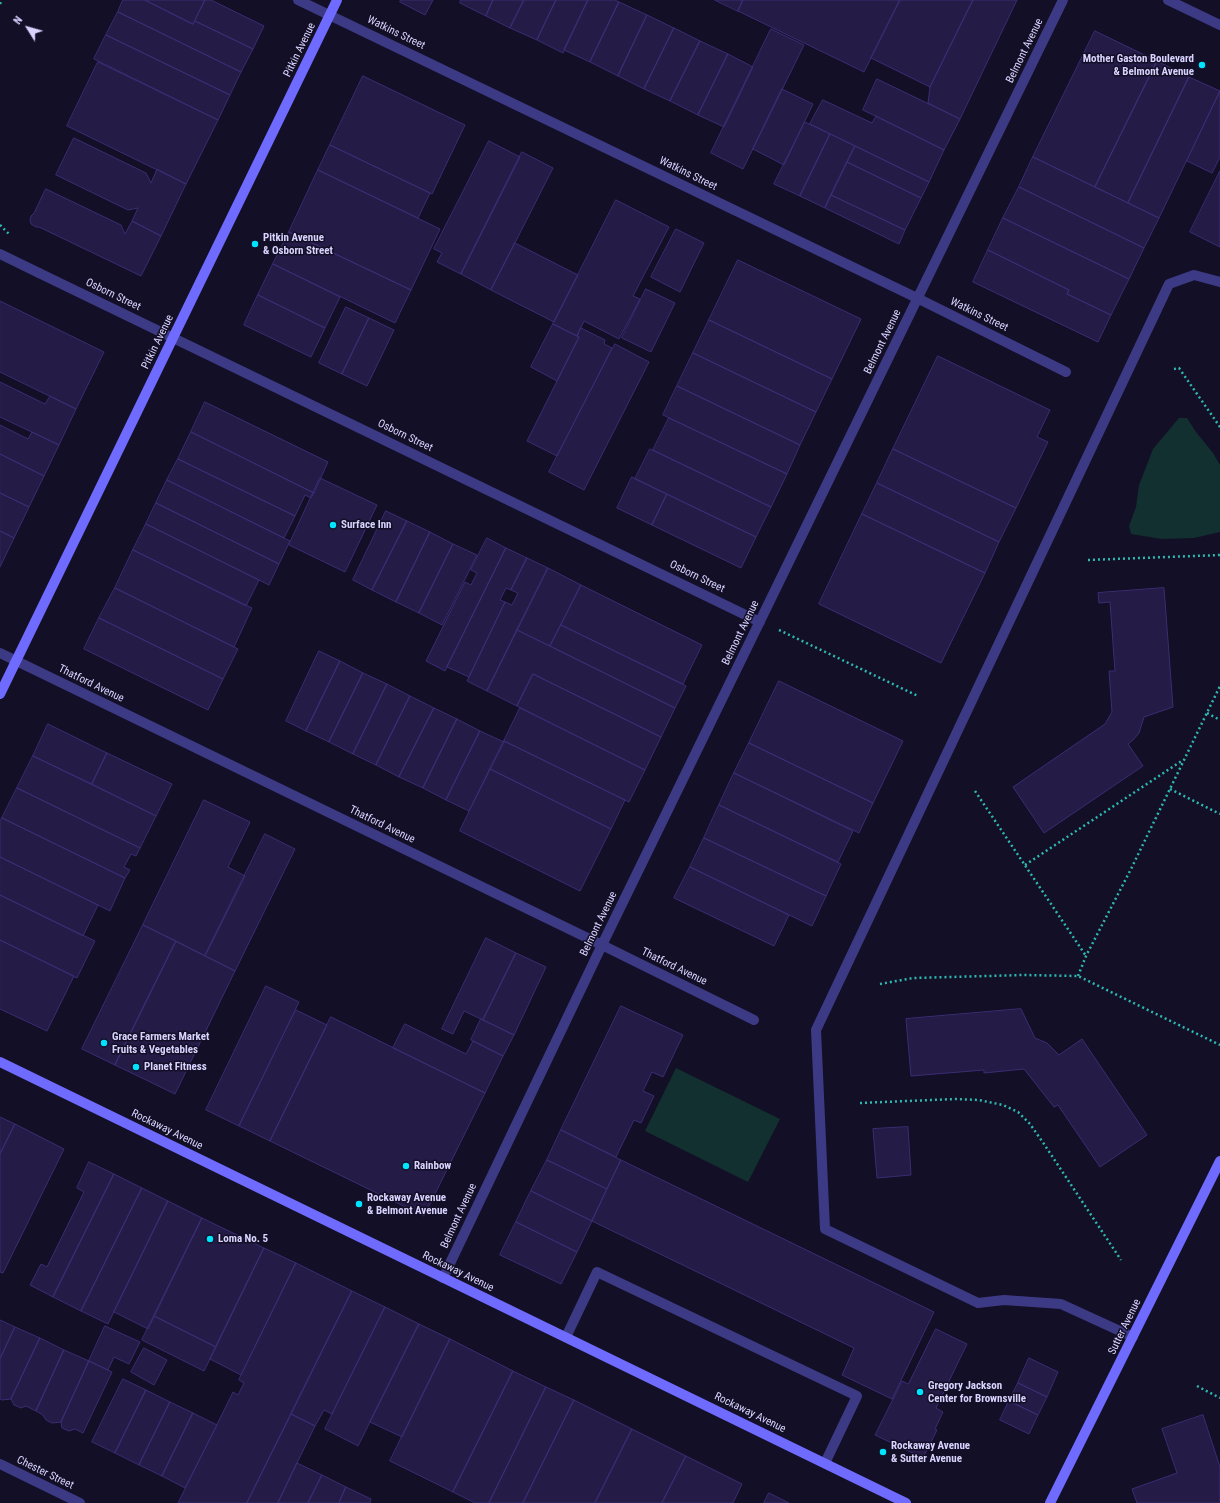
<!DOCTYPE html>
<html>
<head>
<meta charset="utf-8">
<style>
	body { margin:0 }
	#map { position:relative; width:1220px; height:1503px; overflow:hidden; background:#130f26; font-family:"Roboto Condensed",sans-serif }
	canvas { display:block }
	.north { position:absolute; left:8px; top:8px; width:40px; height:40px; -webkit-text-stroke:3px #130f26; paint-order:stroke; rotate:307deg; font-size:11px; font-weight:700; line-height:16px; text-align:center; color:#d9d4ff }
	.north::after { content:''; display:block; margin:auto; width:14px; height:18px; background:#d9d4ff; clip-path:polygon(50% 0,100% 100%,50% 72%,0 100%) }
</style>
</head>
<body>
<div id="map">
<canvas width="1220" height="1503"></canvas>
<div class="north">N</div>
</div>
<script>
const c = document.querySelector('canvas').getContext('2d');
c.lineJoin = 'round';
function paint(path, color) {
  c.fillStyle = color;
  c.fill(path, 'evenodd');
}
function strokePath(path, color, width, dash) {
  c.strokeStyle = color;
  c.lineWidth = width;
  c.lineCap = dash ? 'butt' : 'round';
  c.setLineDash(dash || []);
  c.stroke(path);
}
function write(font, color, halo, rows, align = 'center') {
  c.font = font + ' "Roboto Condensed",sans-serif';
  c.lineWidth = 3;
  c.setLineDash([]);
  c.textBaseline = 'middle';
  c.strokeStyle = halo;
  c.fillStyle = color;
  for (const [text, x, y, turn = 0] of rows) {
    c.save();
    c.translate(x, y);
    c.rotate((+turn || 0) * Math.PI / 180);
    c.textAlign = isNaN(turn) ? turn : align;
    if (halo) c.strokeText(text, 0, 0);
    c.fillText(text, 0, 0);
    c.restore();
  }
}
paint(new Path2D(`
	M1179,418H1187L1196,432L1213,453L1220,465V532L1194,538L1162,539L1131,534L1129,526L1136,507L1139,485L1153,449Z
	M676,1068L780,1119L748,1182L645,1131Z`), '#12302f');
const building = new Path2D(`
	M123,0H145L193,24L195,21L253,49L241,72L118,12Z
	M145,0H205L193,24Z
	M205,0H211L264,26L253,49L195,21Z
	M401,0H433L425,15L400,2Z
	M461,0H493L486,16L460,3Z
	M493,0H524L510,28L486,16Z
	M524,0H556L537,40L510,28Z
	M556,0H588L563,53L537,40Z
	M588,0H615L619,2L590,62L564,50Z
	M715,0H743L738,11Z
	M743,0H900L864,72L738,11Z
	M900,0H973L930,87L871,58Z
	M973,0H1017L960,119L928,103L930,87Z
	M619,2L647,15L618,76L590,62Z
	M118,12L241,72L230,95L106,35Z
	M647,15L674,28L644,89L618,76Z
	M674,28L700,41L670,101L644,89Z
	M771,29L804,45L743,169L711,153Z
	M1095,31L1157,61L1095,187L1033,157Z
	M106,35L230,95L218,120L94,59Z
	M700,41L728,54L698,115L670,101Z
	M728,54L753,67L724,127L698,115Z
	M1157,61L1189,77L1128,203L1095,187Z
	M98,62L218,120L186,184L67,126Z
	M363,76L465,125L432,194L330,145Z
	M1189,77L1220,91L1159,218L1128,203Z
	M877,79L960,119L944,150L863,110Z
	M782,89L813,104L784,165L753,149Z
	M1220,91V157L1212,173L1187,161Z
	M823,100L872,123L876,116L944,150L929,182L810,124Z
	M805,122L830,134L800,196L774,184Z
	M830,134L855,146L825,208L800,196Z
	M74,138L146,173L151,183L157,169L186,184L161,236L132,221L138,208L128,210L56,175Z
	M489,141L520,157L461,274L437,262L442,253L434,249Z
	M330,145L430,193L418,218L318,170Z
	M855,146L929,182L921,198L847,162Z
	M522,152L553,168L491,290L461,274Z
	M1033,157L1159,218L1144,248L1019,187Z
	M847,162L921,198L905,230L831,195Z
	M318,170L440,229L411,290L289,232Z
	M1220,171V247L1190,232Z
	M1019,187L1144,248L1129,279L1003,218Z
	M46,189L121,225L125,234L132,221L161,236L141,276L39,227H36L31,224L30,220L31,216L34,213Z
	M831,195L905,230L899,244L825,208Z
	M616,200L669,227L633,296L640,299L619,339L584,321L577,336L553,324Z
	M1003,218L1129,279L1111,315L1067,294L1069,290L988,250Z
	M676,229L704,243L680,292L651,277Z
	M289,232L411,290L395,323L273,264Z
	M515,243L578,275L554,322L491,290Z
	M988,250L1069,290L1067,294L1111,315L1098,342L973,282Z
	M738,260L861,319L832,379L709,320Z
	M273,264L340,297L325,328L258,295Z
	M646,289L675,303L651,352L622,338Z
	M258,295L325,328L311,357L244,325Z
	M0,301L104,352L76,409L0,372Z
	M346,307L369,318L342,374L319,363Z
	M369,318L394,330L367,386L342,374Z
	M709,320L832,379L816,412L693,353Z
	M553,324L579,337L557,381L531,367Z
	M581,328L605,340L604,344L612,348L557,456L527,441L579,337L577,336Z
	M615,344L649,362L584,490L549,472Z
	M693,353L816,412L800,445L677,386Z
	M938,356L1050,410L1037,437L1048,442L1016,508L893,449Z
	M0,382L45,404L50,396L76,409L59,445L0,417Z
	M677,386L800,445L787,474L663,415Z
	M205,402L328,462L314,493L191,432Z
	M669,418L787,474L771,507L653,450Z
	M0,425L28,439L32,432L59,445L44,476L0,454Z
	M191,432L314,493L311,498L305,495L295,516L178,459Z
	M650,449L771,507L756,537L635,479Z
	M893,449L1016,508L999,542L877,483Z
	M0,454L44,476L29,507L0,493Z
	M178,459L295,516L284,538L167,480Z
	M632,477L667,494L652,525L617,508Z
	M320,478L377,505L345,572L289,545Z
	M167,480L290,541L279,564L156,503Z
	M877,483L999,542L985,573L862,514Z
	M0,493L29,507L14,538L0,531Z
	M667,494L756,537L741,568L652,525Z
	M156,503L279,564L269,585L146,524Z
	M386,511L407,521L372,590L353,580Z
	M862,514L985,573L941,663L819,604Z
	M407,521L430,532L396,602L372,590Z
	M146,524L259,580L246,606L133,550Z
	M0,531L14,538L0,567Z
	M430,532L453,544L419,613L396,602Z
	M487,538L506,548L445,671L426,661L465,582L471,585L477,573L471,570Z
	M453,544L477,555L442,625L419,613Z
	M506,548L527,558L511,590L506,588L500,600L505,602L469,677L447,667Z
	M133,550L252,608L234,647L115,588Z
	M527,558L548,568L487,691L467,681L505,602L512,605L518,593L511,590Z
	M548,568L581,585L550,646L517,630Z
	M581,585L702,645L683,684L561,625Z
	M115,588L238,649L223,679L99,618Z
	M1164,588L1173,707L1144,717L1139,733L1133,740L1128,744L1143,766L1044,833L1013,787L1105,724L1112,712L1109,671H1115L1110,602L1099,603L1098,593Z
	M99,618L223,679L208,710L84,649Z
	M561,625L686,686L675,708L550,646Z
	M517,630L675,708L661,737L533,674L517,706L487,691Z
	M319,651L340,661L306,731L286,721Z
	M340,661L363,673L329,742L306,731Z
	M363,673L387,684L353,754L329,742Z
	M533,674L661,737L645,770L517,706Z
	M779,681L903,741L873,803L749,743Z
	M387,684L410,696L376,765L353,754Z
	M410,696L434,708L399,777L376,765Z
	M434,708L457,719L423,788L399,777Z
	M520,708L645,770L629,802L504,741Z
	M457,719L480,731L446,800L423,788Z
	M48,724L107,753L92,784L33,756Z
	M480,731L504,742L469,811L446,800Z
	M504,741L625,800L611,829L490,769Z
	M749,743L873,803L859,833L734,773Z
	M107,753L172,784L156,816L92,784Z
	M33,756L156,816L140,848L17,788Z
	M490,769L611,829L580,891L460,831Z
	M734,773L853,831L838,862L719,805Z
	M17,788L140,848L136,856L131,854L124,867L130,870L125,878L2,818Z
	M204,800L250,822L228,867L245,876L205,956L143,925Z
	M719,805L841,864L826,896L704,838Z
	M2,818L125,878L110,911L0,857V822Z
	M265,834L295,849L235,971L205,956Z
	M704,838L826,896L812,926L690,867Z
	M0,857L98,905L83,936L0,895Z
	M690,867L789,915L774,946L674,898Z
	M0,895L95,941L77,978L0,940Z
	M143,925L176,941L115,1065L82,1049Z
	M486,938L516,953L483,1020L464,1011L453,1034L442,1029Z
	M0,940L74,976L47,1031L0,1009Z
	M176,941L235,971L175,1094L115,1065Z
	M516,953L546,967L514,1035L483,1020Z
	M266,986L299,1002L239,1126L206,1110Z
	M621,1006L683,1035L663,1077L652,1072L643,1091L654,1096L641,1123L634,1120L616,1157L561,1130Z
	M1021,1009L1035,1038L1047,1043L1059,1055L1082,1039L1147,1135L1100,1167L1058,1105L1054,1107L1024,1069L984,1073V1070L911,1076L906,1019Z
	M296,1010L327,1025L270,1141L239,1126Z
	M331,1017L485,1093L424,1216L270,1141Z
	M481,1019L514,1035L503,1056L471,1040Z
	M405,1024L466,1054L473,1041L503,1056L485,1093L393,1048Z
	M0,1117L15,1124L0,1154Z
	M15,1124L64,1149L3,1273L0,1272V1154Z
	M908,1127L911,1175L877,1178L873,1129Z
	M561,1130L621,1160L607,1189L547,1160Z
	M547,1160L607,1189L592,1221L531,1191Z
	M621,1160L934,1312L892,1399L842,1375L854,1348L592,1221Z
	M89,1162L114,1174L53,1297L30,1285L41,1264L47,1267L84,1192L77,1188Z
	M114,1174L142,1188L81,1311L53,1297Z
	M142,1188L168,1201L108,1324L81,1311Z
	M531,1191L592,1221L577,1252L516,1222Z
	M168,1201L202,1218L148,1329L114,1312Z
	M202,1218L264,1248L216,1347L154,1316Z
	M516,1222L577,1252L561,1284L500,1255Z
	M264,1248L296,1263L241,1375L210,1359Z
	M296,1263L352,1291L247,1503H178L233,1392L238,1395L244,1383L239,1380Z
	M352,1291L385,1307L332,1414L324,1410L315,1426L291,1414Z
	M385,1307L419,1324L358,1446L325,1429Z
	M154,1316L216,1347L204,1371L142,1340Z
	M0,1320L15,1327L0,1359Z
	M419,1324L450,1339L402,1437L370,1422Z
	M105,1326L140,1342L129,1364L114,1357L108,1370L89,1361Z
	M15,1327L40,1338L11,1399L2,1400L0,1399V1359Z
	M936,1329L967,1344L936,1408L943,1412L935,1429L937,1430L923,1458L875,1435L902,1381L908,1384Z
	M40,1338L64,1350L36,1411L26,1406L21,1408L14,1405L11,1399Z
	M450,1339L513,1371L453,1492L390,1461Z
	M144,1348L167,1360L154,1385L131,1372Z
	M64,1350L89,1361L61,1422L52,1423L46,1420L43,1415L36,1411Z
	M1029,1358L1058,1372L1047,1397L1018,1383Z
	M89,1361L112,1372L83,1433L75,1429L69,1431L62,1428L61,1422Z
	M513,1371L546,1387L489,1503H475L453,1492Z
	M123,1379L146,1390L115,1453L92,1442Z
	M1018,1383L1047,1397L1038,1415L1009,1401Z
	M546,1387L574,1400L523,1503H489Z
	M146,1390L170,1402L139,1465L115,1453Z
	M574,1400L632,1429L595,1503H523Z
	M1009,1401L1038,1415L1029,1434L1000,1420Z
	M170,1402L193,1413L162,1476L139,1465Z
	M193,1413L217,1425L185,1488L162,1476Z
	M291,1414L315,1426L297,1463L278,1503H247Z
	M1203,1415L1220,1467V1503H1137L1132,1489L1177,1473L1162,1429Z
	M632,1429L686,1456L662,1503H595Z
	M686,1456L742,1484L733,1503H662Z
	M297,1463L322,1475L308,1503H278Z
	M322,1475L346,1487L339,1503H308Z
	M346,1487L371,1499L370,1503H339Z
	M769,1493L789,1503H764Z`);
paint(building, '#241b47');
strokePath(building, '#3b2d73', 1);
strokePath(new Path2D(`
	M0,4L2,0
	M0,225L9,234
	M1174,369L1179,368L1220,427
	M1088,560L1220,555
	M779,630L918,696
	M1207,713L1220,720
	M1170,789L1220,814
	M975,791L1086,956
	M1025,865L1183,760
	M1078,976L1086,956L1131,869L1220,686
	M880,984L913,978L1024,975L1078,976L1220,1045
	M860,1103L955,1099L979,1100L1003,1105L1018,1112L1030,1124L1044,1144L1121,1260
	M1197,1386L1220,1398`), '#2fb8b0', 2.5, [2, 3]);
strokePath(new Path2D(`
	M0,254L39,273
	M566,1337L597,1272L857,1396L825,1463
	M1133,1337L1061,1304L1004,1300L978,1303L825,1229L816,1030L1169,284L1194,275L1220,282`), '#3d3a85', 10);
strokePath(new Path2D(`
	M298,0L917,298L1066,372
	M1168,0L1220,25
	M39,273L760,622
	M0,653L602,945L754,1020
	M443,1278L602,945L1063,0
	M0,1464L80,1503`), '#3d3a85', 10);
strokePath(new Path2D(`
	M0,694L337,0
	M0,1062L906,1503
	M1050,1503L1220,1161`), '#6f6bff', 10);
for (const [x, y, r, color] of [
	[1202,65,4,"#00e5ff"],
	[255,244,4,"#00e5ff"],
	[333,525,4,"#00e5ff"],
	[104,1043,4,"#00e5ff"],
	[136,1067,4,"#00e5ff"],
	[406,1166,4,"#00e5ff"],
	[359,1204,4,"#00e5ff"],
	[210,1239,4,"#00e5ff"],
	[920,1392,4,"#00e5ff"],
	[883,1452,4,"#00e5ff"]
]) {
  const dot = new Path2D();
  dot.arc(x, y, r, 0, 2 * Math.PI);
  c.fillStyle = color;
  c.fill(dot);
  strokePath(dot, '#130f26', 1.5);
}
write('11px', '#d9d4ff', '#130f26', [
	["Watkins Street",396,33,26],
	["Pitkin Avenue",300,50,-64],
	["Belmont Avenue",1025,51,-64],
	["Watkins Street",688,174,26],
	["Osborn Street",113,295,26],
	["Watkins Street",979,315,26],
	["Pitkin Avenue",158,342,-64],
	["Belmont Avenue",883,342,-64],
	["Osborn Street",405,436,26],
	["Osborn Street",697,577,26],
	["Belmont Avenue",741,633,-64],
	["Thatford Avenue",91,684,26],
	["Thatford Avenue",382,825,26],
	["Belmont Avenue",599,924,-64],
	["Thatford Avenue",674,967,26],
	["Rockaway Avenue",167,1130,26],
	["Belmont Avenue",459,1216,-65],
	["Rockaway Avenue",458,1272,26],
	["Sutter Avenue",1125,1327,-64],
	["Rockaway Avenue",750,1413,26],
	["Chester Street",45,1473,26]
]);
write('bold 11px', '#d9d4ff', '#130f26', [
	["Mother Gaston Boulevard",1194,59,"right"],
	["& Belmont Avenue",1194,72,"right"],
	["Pitkin Avenue",263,238],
	["& Osborn Street",263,251],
	["Surface Inn",341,525],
	["Grace Farmers Market",112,1037],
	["Fruits & Vegetables",112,1050],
	["Planet Fitness",144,1067],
	["Rainbow",414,1166],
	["Rockaway Avenue",367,1198],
	["& Belmont Avenue",367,1211],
	["Loma No. 5",218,1239],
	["Gregory Jackson",928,1386],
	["Center for Brownsville",928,1399],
	["Rockaway Avenue",891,1446],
	["& Sutter Avenue",891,1459]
], 'left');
</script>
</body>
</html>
